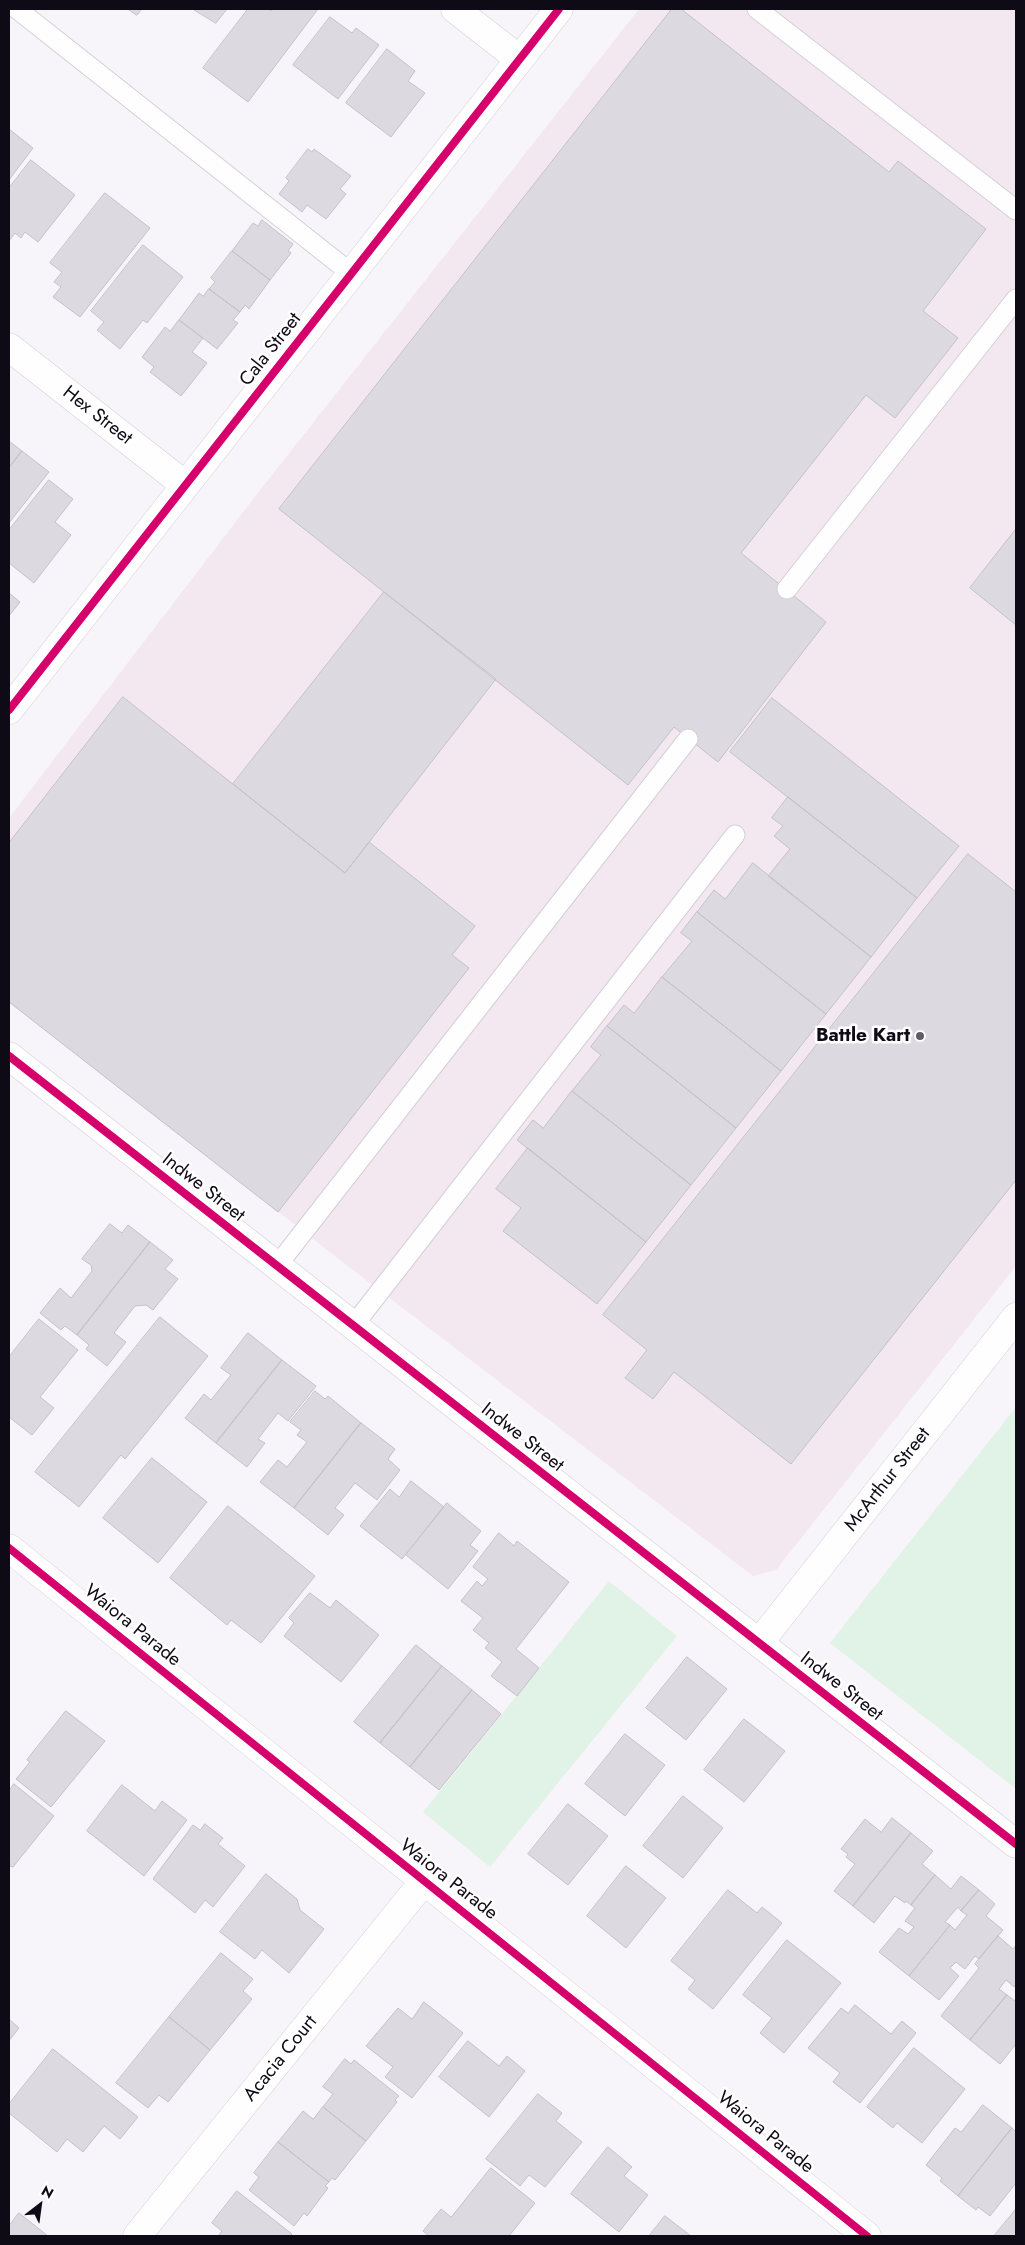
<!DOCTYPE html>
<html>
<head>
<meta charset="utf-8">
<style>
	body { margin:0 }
	#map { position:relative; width:1025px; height:2245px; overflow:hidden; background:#f7f5f9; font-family:Jost,sans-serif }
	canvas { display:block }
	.frame { position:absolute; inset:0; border:10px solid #0f0b16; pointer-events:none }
	.north { position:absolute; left:15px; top:2180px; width:50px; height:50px; -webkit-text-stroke:4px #fff; paint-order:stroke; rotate:30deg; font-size:14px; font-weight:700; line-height:20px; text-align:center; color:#0f0b16 }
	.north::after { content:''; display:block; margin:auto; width:18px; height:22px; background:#0f0b16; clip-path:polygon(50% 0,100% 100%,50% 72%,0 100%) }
</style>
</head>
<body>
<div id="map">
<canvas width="1025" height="2245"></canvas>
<div class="frame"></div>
<div class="north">N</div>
</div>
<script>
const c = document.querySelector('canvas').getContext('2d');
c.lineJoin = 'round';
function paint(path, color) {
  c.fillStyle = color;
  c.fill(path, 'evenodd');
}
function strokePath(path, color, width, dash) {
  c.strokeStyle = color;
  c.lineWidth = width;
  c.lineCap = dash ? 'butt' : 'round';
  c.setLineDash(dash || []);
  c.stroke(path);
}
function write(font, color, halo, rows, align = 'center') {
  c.font = font + ' Jost,sans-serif';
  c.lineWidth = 5;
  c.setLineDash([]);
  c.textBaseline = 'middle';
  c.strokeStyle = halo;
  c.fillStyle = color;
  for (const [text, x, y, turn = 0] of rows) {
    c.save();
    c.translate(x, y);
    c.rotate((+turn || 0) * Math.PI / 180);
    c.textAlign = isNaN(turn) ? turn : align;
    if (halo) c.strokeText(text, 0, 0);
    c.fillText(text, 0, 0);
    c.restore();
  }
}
paint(new Path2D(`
	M639,9H1016V1266L776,1570L753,1576L349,1267L9,1002V818L257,494Z`), '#f4e8f0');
paint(new Path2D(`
	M1016,1407V1789L830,1643Z
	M609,1581L677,1636L490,1867L423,1812Z`), '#e0f3e6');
const building = new Path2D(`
	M128,9H142L137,15Z
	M193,9H227L216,23Z
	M248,9H268L271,11L272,9H318L248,102L203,68Z
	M672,9H681L889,172L898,161L986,229L923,311L958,338L895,418L866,395L741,553L826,622L718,762L674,727L628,785L279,509Z
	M330,17L352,33L356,28L379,45L338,99L293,65Z
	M387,49L415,71L408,81L425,93L391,137L346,103Z
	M9,129L33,148L9,180Z
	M308,149L312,152L314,149L351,176L340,189L346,194L326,219L307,205L302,212L279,194L289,181L286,178Z
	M31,160L75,195L38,242L25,232L21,238L15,233L9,241V188Z
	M105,193L150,228L80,317L53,297L61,287L54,282L62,272L50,263Z
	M262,220L293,244L288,251L291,253L270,280L232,251L253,223L258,226Z
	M143,245L183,277L147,323L143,320L120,349L97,330L104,322L91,311Z
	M232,251L270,280L249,309L245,305L240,312L209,289L215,282L211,278Z
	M209,289L240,312L233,320L238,323L217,349L179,320L199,293L203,296Z
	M179,320L203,338L192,352L207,363L181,396L150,372L154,367L142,357L165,327L170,331Z
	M9,441L22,451L9,468Z
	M22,451L49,472L9,523V468Z
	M49,480L73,499L55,522L71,535L34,583L9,563V530Z
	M1016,529V625L970,588Z
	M384,592L496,679L345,873L233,784Z
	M9,593L20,602L9,616Z
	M123,697L345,873L369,842L475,926L452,955L469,968L278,1212L9,1002V843Z
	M772,698L959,846L917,898L730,752Z
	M788,797L917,898L871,957L768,876L790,849L774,836L783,826L772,818Z
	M968,854L1016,892V1180L791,1464L674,1372L653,1399L625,1378L647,1350L603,1315Z
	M753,863L871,957L826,1014L697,912L714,890L725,899Z
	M697,912L826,1014L781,1071L662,977L692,941L681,933Z
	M662,977L781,1071L736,1128L607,1026L624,1005L634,1013Z
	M607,1026L736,1128L691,1185L572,1091L601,1055L591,1047Z
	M572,1091L691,1185L646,1242L517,1140L533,1120L543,1128Z
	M528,1148L646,1242L597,1304L503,1231L521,1208L496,1189Z
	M110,1224L122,1233L128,1225L150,1242L77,1335L65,1326L61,1330L40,1313L60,1288L71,1298L92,1271L91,1265L82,1259Z
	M150,1242L173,1260L165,1269L178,1279L153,1310L146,1305L135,1306L114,1333L126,1342L107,1366L86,1349L89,1345L77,1335Z
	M160,1317L208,1356L125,1459L121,1455L79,1507L35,1472Z
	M39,1319L78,1350L40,1397L54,1408L32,1435L9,1417V1357Z
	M248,1333L282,1360L216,1443L185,1418L204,1394L211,1400L231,1375L221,1368Z
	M282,1360L316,1386L288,1421L278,1413L258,1439L265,1443L247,1467L216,1443Z
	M315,1391L325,1399L328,1396L361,1423L294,1508L260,1482L278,1460L287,1467L307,1442L297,1435L301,1430L290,1422Z
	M361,1423L395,1449L388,1459L400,1470L377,1500L355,1483L335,1508L344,1515L328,1535L294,1508Z
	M152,1458L207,1502L158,1563L103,1518Z
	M411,1481L444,1507L402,1559L360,1526L390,1489L399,1497Z
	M447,1503L481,1531L470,1545L478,1551L448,1589L406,1555Z
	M228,1506L315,1576L261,1643L231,1620L227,1625L170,1578Z
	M499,1533L514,1546L517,1541L569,1582L516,1649L539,1668L517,1696L491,1676L502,1662L485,1648L489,1643L473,1630L483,1618L461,1601L477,1581L482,1586L488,1579L473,1567Z
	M310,1593L330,1608L336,1600L379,1635L341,1682L284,1636L294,1623L289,1618Z
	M416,1645L442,1666L380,1743L354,1722Z
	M687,1657L727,1689L686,1740L646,1708Z
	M442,1666L472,1690L410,1767L380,1743Z
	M472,1690L501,1714L439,1790L410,1767Z
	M66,1711L105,1741L51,1807L16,1779L30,1762L27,1760Z
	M744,1719L785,1751L744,1802L704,1770Z
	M625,1734L665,1765L625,1816L585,1784Z
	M14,1784L54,1816L13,1867L9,1866V1791Z
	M122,1785L155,1811L162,1801L187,1820L144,1876L87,1831Z
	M683,1796L723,1828L683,1878L643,1846Z
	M568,1804L608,1836L568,1885L528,1854Z
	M892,1818L911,1833L853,1906L834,1891L855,1864L846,1857L848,1854L841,1849L865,1819L881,1832Z
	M205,1824L223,1838L218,1844L245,1866L213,1907L205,1900L195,1913L153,1879L193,1825L200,1830Z
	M911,1833L933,1851L922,1864L935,1875L911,1905L906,1901L905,1903L895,1896L874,1923L853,1906Z
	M626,1866L666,1898L626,1948L587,1916Z
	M266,1874L297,1899L300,1910L324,1929L289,1973L262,1950L255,1959L220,1932Z
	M935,1875L951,1889L961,1876L979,1890L961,1911L958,1907L945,1922L950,1925L909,1976L879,1952L899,1928L908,1934L914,1927L905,1921L915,1908L911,1905Z
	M728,1890L757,1913L762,1907L782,1923L713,2009L688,1989L695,1980L671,1961Z
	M979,1890L995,1904L986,1916L1003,1930L979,1959L975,1956L965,1969L956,1962L950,1968L959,1976L939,2000L909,1976L950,1925L955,1930L967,1915L961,1911Z
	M998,1936L1013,1949L1016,1945V1984L1014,1987L1006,1980L999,1989L1007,1995L970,2040L941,2016L979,1968L975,1964Z
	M787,1940L841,1983L784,2053L760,2033L772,2018L743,1995Z
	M221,1953L253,1979L243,1991L252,1999L210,2050L169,2017Z
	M1007,1995L1015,2001L1016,1999V2044L1000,2064L970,2040Z
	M424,2002L463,2033L412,2098L385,2077L393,2067L366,2046L398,2008L412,2019Z
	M855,2005L891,2034L902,2021L916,2033L860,2103L833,2082L840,2073L808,2048L841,2008L848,2013Z
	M169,2017L210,2050L168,2102L159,2095L148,2108L116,2083Z
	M9,2019L19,2028L9,2041Z
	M468,2041L499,2066L507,2056L525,2071L489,2117L439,2077Z
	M914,2048L965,2089L922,2143L897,2123L893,2128L867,2107Z
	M53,2049L138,2117L120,2139L104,2126L83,2152L67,2139L57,2152L9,2113V2104Z
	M345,2059L351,2064L354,2060L399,2096L395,2100L397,2102L366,2141L323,2107L333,2094L323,2087Z
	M538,2094L562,2113L556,2121L582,2142L545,2187L529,2175L520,2186L486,2159Z
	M983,2105L1012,2128L958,2196L940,2181L942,2178L926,2165L955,2128L961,2132Z
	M323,2107L366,2141L335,2180L332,2178L329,2182L278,2142L303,2111L313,2119Z
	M1012,2128L1016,2132V2183L990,2216L978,2207L976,2210L958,2196Z
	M278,2142L329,2182L325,2186L328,2188L307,2216L304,2213L294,2226L249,2190L259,2177L254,2173Z
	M608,2147L632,2167L624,2176L648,2195L619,2232L571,2194Z
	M491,2168L535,2203L509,2236H429L423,2231L441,2209L451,2217Z
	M237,2191L292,2234L290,2236H218L222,2231L212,2223Z
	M1016,2209V2236H994Z
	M19,2213L48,2236H9V2226Z
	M665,2216L691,2236H649Z`);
paint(building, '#dcd9e1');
strokePath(building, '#c4c1c9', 1);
const lane = new Path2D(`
	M17,9L352,274
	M757,9L1016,210
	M787,589L1016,299
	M276,1267L688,739
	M353,1326L735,835`);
const street = new Path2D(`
	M455,9L519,59
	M9,347L185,485
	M9,710L559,9
	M9,1548L867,2236
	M759,1643L1016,1317
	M137,2236L424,1881`);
const secondary = new Path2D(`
	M9,1056L1016,1844`);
strokePath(lane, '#d3cfd7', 21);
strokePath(street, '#d3cfd7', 29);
strokePath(secondary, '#d3cfd7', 29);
strokePath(lane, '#fefefe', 19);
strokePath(street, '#fefefe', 28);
strokePath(secondary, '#fefefe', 28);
strokePath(new Path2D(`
	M9,710L559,9
	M9,1056L1016,1844
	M9,1548L867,2236`), '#d6006c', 8);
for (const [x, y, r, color] of [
	[920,1036,5,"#605d65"]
]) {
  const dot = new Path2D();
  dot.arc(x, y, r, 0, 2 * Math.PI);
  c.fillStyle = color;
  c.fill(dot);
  strokePath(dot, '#fff', 2);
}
write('19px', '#0f0b16', '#fff', [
	["Cala Street",271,350,-52],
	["Hex Street",97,416,38],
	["Indwe Street",203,1188,38],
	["Indwe Street",522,1438,38],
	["McArthur Street",888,1480,-52],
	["Waiora Parade",132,1626,39],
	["Indwe Street",841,1687,38],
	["Waiora Parade",448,1880,38],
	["Acacia Court",281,2059,-51],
	["Waiora Parade",765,2133,39]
]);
write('bold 19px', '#0f0b16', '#fff', [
	["Battle Kart",910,1036]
], 'right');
</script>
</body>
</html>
